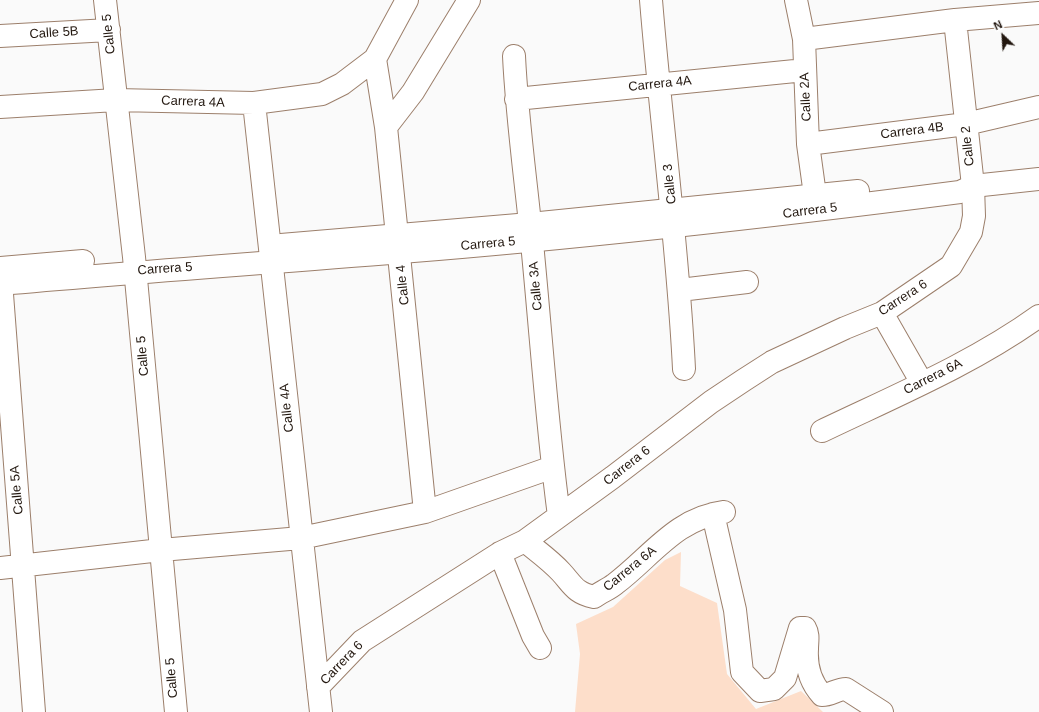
<!DOCTYPE html>
<html>
<head>
<meta charset="utf-8">
<style>
	body { margin:0 }
	#map { position:relative; width:1039px; height:712px; overflow:hidden; background:#fafafa; font-family:Arial,sans-serif }
	canvas { display:block }
	.north { position:absolute; left:983px; top:16px; width:40px; height:40px; -webkit-text-stroke:3px #fff; paint-order:stroke; rotate:335deg; font-size:11px; font-weight:700; line-height:16px; text-align:center; color:#22170f }
	.north::after { content:''; display:block; margin:auto; width:14px; height:18px; background:#22170f; clip-path:polygon(50% 0,100% 100%,50% 72%,0 100%) }
</style>
</head>
<body>
<div id="map">
<canvas width="1039" height="712"></canvas>
<div class="north">N</div>
</div>
<script>
const c = document.querySelector('canvas').getContext('2d');
c.lineJoin = 'round';
function paint(path, color) {
  c.fillStyle = color;
  c.fill(path, 'evenodd');
}
function strokePath(path, color, width, dash) {
  c.strokeStyle = color;
  c.lineWidth = width;
  c.lineCap = dash ? 'butt' : 'round';
  c.setLineDash(dash || []);
  c.stroke(path);
}
function write(font, color, halo, rows, align = 'center') {
  c.font = font + ' Arial,sans-serif';
  c.lineWidth = 3;
  c.setLineDash([]);
  c.textBaseline = 'middle';
  c.strokeStyle = halo;
  c.fillStyle = color;
  for (const [text, x, y, turn = 0] of rows) {
    c.save();
    c.translate(x, y);
    c.rotate((+turn || 0) * Math.PI / 180);
    c.textAlign = isNaN(turn) ? turn : align;
    if (halo) c.strokeText(text, 0, 0);
    c.fillText(text, 0, 0);
    c.restore();
  }
}
paint(new Path2D(`
	M681,552L680,586L717,603L727,674L756,709L801,691L823,712H575L580,654L576,624L613,607L665,560Z`), '#fddeca');
const minor = new Path2D(`
	M105,0L134,257L176,712
	M651,0C661,123 678,246 684,369
	M796,0L804,39L808,144L815,195
	M0,36L109,30
	M804,39L955,20L1039,13
	M514,56C517,119 526,181 532,243C541,334 547,426 559,516
	M375,59L386,127L425,512
	M516,99L805,70
	M254,103L321,712
	M0,107L116,100L254,103L322,94L342,84L375,59L407,0
	M386,127L413,92L469,0
	M808,144L966,124L1039,107
	M0,268L34,712
	M680,290L747,282
	M882,313L922,383
	M822,431C895,396 974,363 1039,316
	M713,514L735,610L742,672L760,691L774,689L785,678L800,628H805C809,635 807,641 807,649C806,666 810,682 822,695C831,695 837,689 846,689L882,712
	M525,541C537,551 550,560 561,572C573,585 575,593 594,597C601,592 609,589 615,584C651,557 676,518 724,512
	M500,553L533,636L540,648
	M0,568L161,550L301,538L425,512L553,467
	M318,687L362,641L500,553L525,541L613,477L711,402L744,380L772,362L845,328L882,313L951,266L971,232L974,216L973,186L955,20`);
const tertiary = new Path2D(`
	M281,245L530,224L858,191
	M0,268L83,261
	M0,284C134,272 267,263 401,252C588,237 774,216 960,192L973,186L1039,179`);
strokePath(minor, '#9c7f6b', 24);
strokePath(tertiary, '#9c7f6b', 24);
strokePath(minor, '#fff', 22);
strokePath(tertiary, '#fff', 22);
write('13px', '#22170f', '#fff', [
	["Calle 5B",54,33,-4],
	["Calle 5",109,34,-96],
	["Carrera 4A",660,84,-6],
	["Calle 2A",806,97,-93],
	["Carrera 4A",193,102,2],
	["Carrera 4B",912,131,-7],
	["Calle 2",968,146,-96],
	["Calle 3",670,184,-96],
	["Carrera 5",810,211,-7],
	["Carrera 5",488,244,-5],
	["Carrera 5",165,269,-4],
	["Calle 4",403,285,-96],
	["Calle 3A",536,286,-95],
	["Carrera 6",903,298,-33],
	["Calle 5",143,356,-95],
	["Carrera 6A",933,377,-27],
	["Calle 4A",287,408,-96],
	["Carrera 6",627,466,-38],
	["Calle 5A",17,490,-95],
	["Carrera 6A",630,569,-39],
	["Carrera 6",342,663,-46],
	["Calle 5",172,678,-95]
]);
</script>
</body>
</html>
